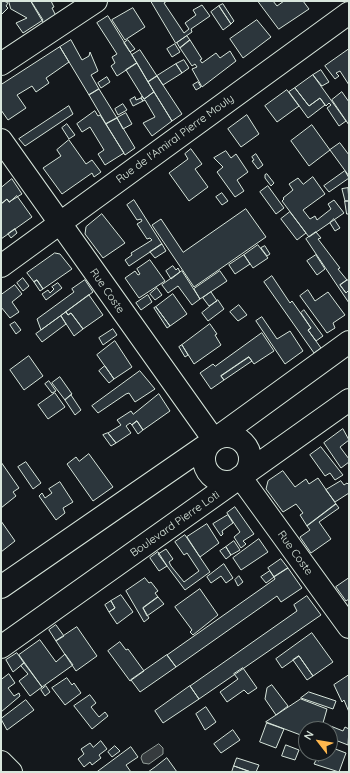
<!DOCTYPE html>
<html>
<head>
<meta charset="utf-8">
<style>
	body { margin:0 }
	#map { position:relative; width:350px; height:773px; overflow:hidden; background:#14181c; font-family:Quicksand,sans-serif }
	canvas { display:block }
	.frame { position:absolute; inset:0; border:2px solid #d8e6dc; pointer-events:none }
	.north { position:absolute; left:298px; top:721px; width:40px; height:40px; box-sizing:border-box; background:#14181c; border:1px solid #626a69; border-radius:50%; rotate:301deg; font-size:11px; font-weight:700; line-height:16px; text-align:center; color:#d8e6dc }
	.north::after { content:''; display:block; margin:auto; width:14px; height:18px; background:#ffb74d; clip-path:polygon(50% 0,100% 100%,50% 72%,0 100%) }
</style>
</head>
<body>
<div id="map">
<canvas width="350" height="773"></canvas>
<div class="frame"></div>
<div class="north">N</div>
</div>
<script>
const c = document.querySelector('canvas').getContext('2d');
c.lineJoin = 'round';
function paint(path, color) {
  c.fillStyle = color;
  c.fill(path, 'evenodd');
}
function strokePath(path, color, width, dash) {
  c.strokeStyle = color;
  c.lineWidth = width;
  c.lineCap = dash ? 'butt' : 'round';
  c.setLineDash(dash || []);
  c.stroke(path);
}
function write(font, color, halo, rows, align = 'center') {
  c.font = font + ' Quicksand,sans-serif';
  c.lineWidth = 3;
  c.setLineDash([]);
  c.textBaseline = 'middle';
  c.strokeStyle = halo;
  c.fillStyle = color;
  for (const [text, x, y, turn = 0] of rows) {
    c.save();
    c.translate(x, y);
    c.rotate((+turn || 0) * Math.PI / 180);
    c.textAlign = isNaN(turn) ? turn : align;
    if (halo) c.strokeText(text, 0, 0);
    c.fillText(text, 0, 0);
    c.restore();
  }
}
const water = new Path2D(`
	M159,744L163,748V754L149,764L143,763L141,758L142,755Z`);
paint(water, '#363b3e');
strokePath(water, '#939e99', 1);
const building = new Path2D(`
	M4,1L8,3L6,6L8,8L1,15V3Z
	M9,1H31L43,20L23,33L16,23L27,18L11,9Z
	M31,1H51L54,7L52,8L56,16L44,23Z
	M151,1H167L164,3L184,33L189,29L185,23L196,15L193,10L202,5L210,16L191,29L192,32L176,43Z
	M258,1H273L277,6L284,1H303L309,9L279,29Z
	M223,4L234,21L231,24L219,6Z
	M219,6L231,24L223,30L211,12Z
	M133,8L145,27L125,40L112,20Z
	M108,16L137,63L117,76L111,66L115,63L112,57L117,54L97,23Z
	M257,20L271,37L243,58L230,39Z
	M187,36L190,40L180,48L177,43Z
	M71,40L82,60L89,56L90,52L98,71L91,75L99,89L89,95L60,47Z
	M128,40L135,49L130,52L124,43Z
	M190,40L202,59L200,60L202,63L216,53L220,58L230,51L236,61L202,87L192,69L197,67L195,64L192,66L180,48Z
	M175,44L180,52L172,57L167,49Z
	M60,47L69,62L46,78L49,83L36,92L32,86L17,95L26,108L8,120L1,110V85Z
	M349,49V85L340,71L336,73L339,76L335,79L325,66Z
	M140,50L157,76L148,82L132,55Z
	M184,60L189,68L182,73L176,64Z
	M137,63L154,92L144,99L126,70Z
	M176,64L182,73L163,85L157,76Z
	M321,70L329,82L322,86L313,75Z
	M313,75L346,121L339,126L327,108L331,105L329,103L326,106L320,98L309,106L295,88Z
	M157,76L182,114L172,121L148,82Z
	M107,77L110,82L101,88L98,83Z
	M198,82L201,87L196,90L193,85Z
	M295,88L309,106L320,98L325,105L308,118L289,92Z
	M99,89L117,118L106,124L89,95Z
	M287,90L299,106L277,122L265,106Z
	M154,92L172,121L152,136L143,123L155,117L145,100L143,101L141,98L142,96L144,99Z
	M342,92L349,102V125L332,100Z
	M135,97L136,100L141,98L143,101L133,106L130,100Z
	M123,104L127,110L118,115L115,109Z
	M69,106L73,114L25,146L19,139Z
	M95,111L98,116L100,115L124,153L105,165L98,154L104,150L90,127L82,132L77,124Z
	M126,113L132,124L123,129L117,118Z
	M247,115L259,134L241,147L228,129Z
	M117,118L135,148L125,155L106,124Z
	M67,124L75,135L69,139L62,128Z
	M312,125L330,150L309,166L291,141Z
	M69,140L86,164L92,160L101,172L94,177L92,173L62,194L43,168L61,156L57,150Z
	M340,143L349,155V176L330,150Z
	M191,149L202,164L195,169L208,187L189,201L169,173L188,159L185,154Z
	M226,151L231,158L236,154L248,172L237,180L244,191L235,197L217,172L223,167L214,158Z
	M256,154L263,165L258,169L252,161L254,160L252,157Z
	M345,171L349,178L329,192L324,186Z
	M267,174L274,183L271,186L265,178V175Z
	M313,177L325,194L303,210L310,219L315,216L317,220L331,209L328,204L334,200L344,213L309,237L282,201L284,199L283,198L293,190L289,184L298,178L303,184Z
	M12,179L22,194L9,202L7,199L1,204V188Z
	M268,186L284,208L276,214L260,192Z
	M348,188L349,201H345L342,189Z
	M222,193L228,201L222,205L216,197Z
	M17,196L32,217L1,239V204L7,199L9,202Z
	M134,200L162,244L129,266L125,260L132,255L131,253L152,240L150,238L147,239L137,224L142,221L141,219L137,220L127,205Z
	M345,201H349V214H347Z
	M246,209L266,237L194,287L152,225L161,219L183,252Z
	M290,212L306,233L297,240L281,219Z
	M102,214L125,243L103,258L85,234L86,227Z
	M334,219L340,228L335,231L330,223Z
	M15,229L17,233L11,238L8,234Z
	M316,232L321,238L318,239L340,268L338,269L347,280L340,285L346,293L349,290V303L306,239Z
	M162,244L166,251L155,258L150,252Z
	M258,245L268,258L253,268L244,255Z
	M265,246L270,254L267,256L261,248Z
	M55,253L60,254L72,269L43,289L37,280L34,282L27,273Z
	M244,255L250,264L235,274L229,265Z
	M316,255L325,269L317,275L307,261Z
	M150,260L165,281L139,298L125,278L135,271L138,275L140,274L137,269Z
	M173,266L176,270L178,268L180,272L171,279L166,271Z
	M182,271L200,299L192,305L178,286L168,293L162,285Z
	M220,271L227,281L200,299L194,289Z
	M272,276L290,303L292,301L311,328L308,330L321,348L314,353L264,282Z
	M23,278L29,286L23,291L17,283Z
	M37,280L43,289L40,291L34,282Z
	M85,280L93,292L41,330L37,319L74,292L72,289Z
	M347,280H349V290L346,293L340,285Z
	M58,283L62,288L46,300L42,294L48,290L50,293L54,289L52,287Z
	M15,285L22,294L12,302L19,312L10,318L1,307V295Z
	M157,288L162,295L155,300L150,294Z
	M308,290L315,301L328,292L345,315L333,323L335,328L327,333L300,296Z
	M211,292L217,301L209,306L203,298Z
	M173,294L187,314L170,326L156,307Z
	M89,295L103,315L83,329L71,313L68,315L66,312Z
	M148,295L152,302L141,310L136,303Z
	M218,300L224,309L208,321L202,313Z
	M239,305L247,315L238,321L230,312Z
	M156,307L170,326L167,328L154,308Z
	M304,310L323,336L316,341L308,330L311,328L301,313Z
	M66,312L68,315L71,313L83,329L74,336L61,316Z
	M61,316L66,324L42,342L36,334Z
	M262,317L277,339L290,331L303,351L285,364L256,321Z
	M15,322L21,330L16,334L10,325Z
	M210,324L217,334L215,335L221,345L194,364L182,345Z
	M113,329L117,335L103,345L99,338Z
	M262,333L274,351L254,364L249,357L221,376L224,380L211,389L200,373L213,364L215,366Z
	M115,341L132,367L114,379L97,355Z
	M182,345L188,355L185,357L179,347Z
	M29,356L43,376L24,390L10,370Z
	M249,357L252,361L224,380L221,376Z
	M105,366L114,379L109,383L99,371Z
	M140,371L155,389L135,402L129,393L126,394L98,413L92,406Z
	M60,377L72,394L65,400L52,383Z
	M49,381L56,391L52,393L45,384Z
	M55,393L65,407L48,419L38,405Z
	M159,394L170,411L143,430L137,421L132,425L130,423L126,426L131,433L116,443L108,433L121,425L117,420L131,411L133,414Z
	M71,395L81,410L75,415L65,400Z
	M137,421L143,430L138,434L132,425Z
	M343,429L349,440L340,447L349,459V462L341,468L324,443Z
	M108,433L116,443L111,446L103,435Z
	M321,447L343,475L335,480L330,473L325,476L310,455Z
	M89,454L113,487L93,501L67,464L76,457L79,461Z
	M1,462L19,488L13,492L16,496L1,508Z
	M26,462L41,483L33,489L18,467Z
	M283,471L295,487L306,479L309,484L318,478L336,504L307,526L300,515L303,513L296,504L283,512L266,489L268,481Z
	M341,481L344,485L347,483L349,485V493L335,502L326,490Z
	M60,482L73,502L63,508L65,513L56,520L39,496L42,493L45,498L52,493L49,489Z
	M336,504L339,508L319,522L331,539L311,553L300,537L310,530L307,526Z
	M235,507L254,534L243,541L246,544L241,548L234,537L240,532L227,513Z
	M228,515L233,523L222,531L223,534L221,536L213,524Z
	M1,521L15,541L1,552Z
	M207,524L219,543L200,557L187,537Z
	M185,535L210,572L185,590L158,554L166,549L173,559L169,562L171,566L184,582L199,571L187,553L184,555L175,542Z
	M259,539L268,552L241,570L233,558Z
	M234,541L240,550L231,555L226,547Z
	M226,547L231,555L226,559L220,551Z
	M158,552L167,566L159,571L150,558Z
	M281,559L288,568L274,577L268,568Z
	M224,564L233,578L226,583L221,576L211,583L207,577Z
	M288,568L302,588L281,602L277,596L176,667L167,655L275,579L274,577Z
	M270,571L274,577L266,583L261,577Z
	M239,576L243,582L238,586L235,580Z
	M145,578L149,583L151,582L158,591L155,593L158,597L143,608L149,618L144,622L126,591Z
	M349,578V599L346,601L336,587Z
	M200,589L218,615L193,635L190,632L192,630L175,607Z
	M121,595L133,612L117,624L109,612L115,608L111,601Z
	M307,596L321,615L199,699L190,686L297,611L294,605Z
	M158,597L164,604L147,616L143,608Z
	M111,601L115,608L109,612L105,605Z
	M56,625L64,636L56,641L49,630Z
	M77,627L97,656L76,671L56,641Z
	M312,633L333,662L313,676L299,656L282,668L276,659Z
	M40,640L56,662L65,654L73,665L42,687L19,655Z
	M120,642L126,650L128,649L144,671L130,681L108,651Z
	M17,653L24,663L13,672L6,660Z
	M167,655L176,667L140,692L131,680Z
	M299,656L313,676L307,680L293,660Z
	M24,663L42,687L30,696L19,681L28,674L21,666Z
	M243,668L257,688L248,694L244,690L227,702L220,692L238,679L234,674Z
	M9,674L15,683L8,688L14,696L19,693L20,696L1,712V680Z
	M349,675V712L344,700L342,702L334,685Z
	M67,678L72,685L74,683L81,693L65,705L52,688Z
	M272,685L288,706L276,715L265,699L267,688Z
	M46,686L50,692L45,696L41,690Z
	M190,686L199,699L163,723L155,711Z
	M309,692L336,701L333,709L301,698Z
	M90,695L96,703L91,707L99,717L105,712L108,716L92,729L74,706Z
	M301,699L327,709L323,723L343,731L345,727L349,729L348,745L330,738V729H306V737L266,722Z
	M26,700L34,710L7,730L1,719Z
	M206,707L216,722L205,730L196,714Z
	M267,723L284,729L276,748L260,742Z
	M233,730L240,740L221,753L214,744Z
	M101,741L107,749L99,755L101,758L92,765L90,762L84,767L78,759L84,754L81,749L90,743L93,747Z
	M286,745L299,750L295,760L282,756Z
	M115,746L120,751L112,757L108,752Z
	M131,747L138,757L126,765L131,772H97Z
	M330,747L346,753L339,772L314,764L316,760L319,761L322,753H330Z
	M167,758L177,772H148L155,767Z
	M237,758L259,765L256,772H251L234,766Z
	M234,766L251,772H232Z`);
paint(building, '#2c363c');
strokePath(building, '#d8e6dc', 1);
const minor = new Path2D(`
	M1,64L96,1
	M1,140L214,440
	M1,266L349,13
	M204 459a23 23 0 1 1 46 0a23 23 0 1 1-46 0Z
	M241,478L349,627
	M1,587L214,440L349,342
	M1,647L349,400`);
const major = new Path2D(`
	M1,762L11,772`);
strokePath(minor, '#d8e6dc', 24);
strokePath(major, '#d8e6dc', 24);
strokePath(minor, '#14181c', 22);
strokePath(major, '#14181c', 22);
write('11px', '#d8e6dc', '#14181c', [
	["Rue de l'Amiral Pierre Mouly",175,139,-36],
	["Rue Coste",107,291,55],
	["Boulevard Pierre Loti",175,524,-35],
	["Rue Coste",295,553,54]
]);
</script>
</body>
</html>
